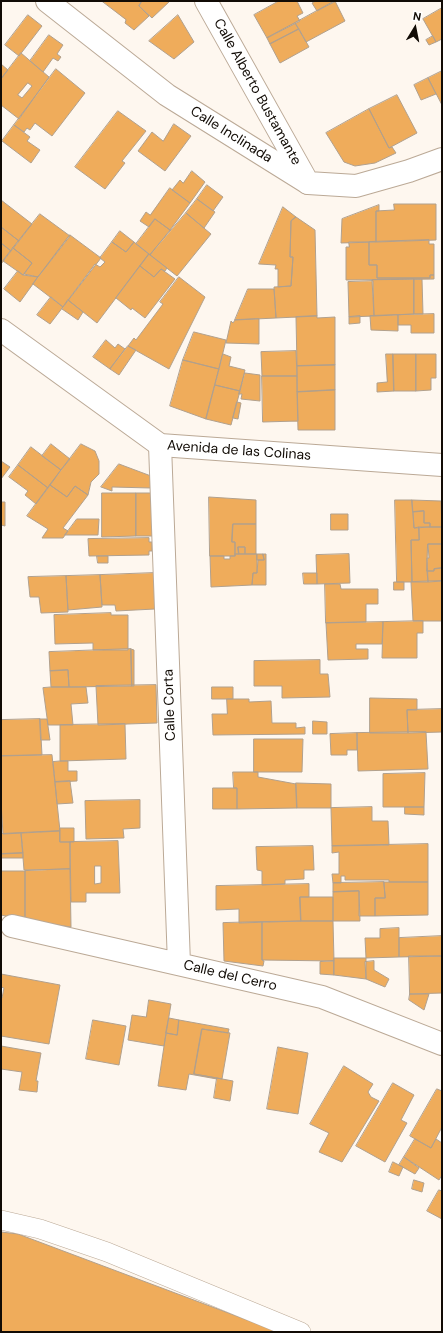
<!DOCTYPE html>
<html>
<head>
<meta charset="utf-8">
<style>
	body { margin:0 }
	#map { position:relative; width:443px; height:1333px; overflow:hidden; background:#fef7ef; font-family:"DM Sans",sans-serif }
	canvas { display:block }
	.frame { position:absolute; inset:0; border:2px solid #110b05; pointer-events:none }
	.north { position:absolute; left:395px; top:8px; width:40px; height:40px; -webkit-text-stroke:3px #fff; paint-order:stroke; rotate:10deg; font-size:11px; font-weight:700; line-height:16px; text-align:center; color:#110b05 }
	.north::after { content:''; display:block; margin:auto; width:14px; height:18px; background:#110b05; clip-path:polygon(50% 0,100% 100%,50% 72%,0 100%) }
</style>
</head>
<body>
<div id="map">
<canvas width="443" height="1333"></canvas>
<div class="frame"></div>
<div class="north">N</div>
</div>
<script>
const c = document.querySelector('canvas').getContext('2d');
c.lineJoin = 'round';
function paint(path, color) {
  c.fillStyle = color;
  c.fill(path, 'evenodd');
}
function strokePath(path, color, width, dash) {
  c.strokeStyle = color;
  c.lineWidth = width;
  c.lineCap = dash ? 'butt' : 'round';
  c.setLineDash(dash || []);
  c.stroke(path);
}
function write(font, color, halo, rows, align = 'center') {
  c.font = font + ' "DM Sans",sans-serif';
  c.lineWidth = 3.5;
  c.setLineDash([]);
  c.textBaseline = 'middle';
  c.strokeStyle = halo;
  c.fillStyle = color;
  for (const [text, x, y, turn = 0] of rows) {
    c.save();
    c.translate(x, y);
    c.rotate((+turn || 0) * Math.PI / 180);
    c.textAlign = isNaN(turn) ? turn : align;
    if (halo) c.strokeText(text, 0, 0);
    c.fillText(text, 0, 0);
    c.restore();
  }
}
const building = new Path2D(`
	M102,1H142L139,6L149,16L134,30L125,23L126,20Z
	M142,1H170L152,18L139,6Z
	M279,1H297L303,13L297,16L300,21L267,38L254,15Z
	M314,1H336L317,11L312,3L314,2Z
	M335,1L345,21L306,42L295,23Z
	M442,8V39L436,42L423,19Z
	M28,15L42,26L19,56L5,45Z
	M178,15L194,42L174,59L149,41Z
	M295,23L299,29L270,44L267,38Z
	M299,29L309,47L280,63L270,44Z
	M49,35L63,45L57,54L61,57L58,61L53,58L43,72L30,61Z
	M433,36L436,42L429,45L426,40Z
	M21,53L49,77L19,119L1,105V79ZM28,83L32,86L22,98L18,95Z
	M1,64L8,70L1,79Z
	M56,69L85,93L52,136L35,123L30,130L27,128L24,132L14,125Z
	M442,71V105L428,78Z
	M428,78L436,94L421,100L414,85Z
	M397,95L417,133L389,148L369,109Z
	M369,109L389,148L392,147L396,153L375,163L355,166L344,162L326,133Z
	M118,111L146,131L122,161L125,163L105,189L75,167Z
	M174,124L191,136L165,171L138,151L152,132L163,141Z
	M14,125L30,137L27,141L40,150L31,163L2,141Z
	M192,171L205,182L190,203L172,190L180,180L183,183Z
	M207,185L223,197L213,211L197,199Z
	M170,188L190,203L170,230L155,219L149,227L140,221L146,212L150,215Z
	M197,199L215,212L204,228L186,213Z
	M1,200L32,224L19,241L1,227Z
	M394,204H436V240L376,242V211L394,210Z
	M379,205V211H376V242L341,243L342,219Z
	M283,207L296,217L291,221L290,257H293L291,286L278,287V269H275L276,265L259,264Z
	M186,213L211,234L177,276L150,255Z
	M40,214L70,236L38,277L24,274L32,263L13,248Z
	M296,217L315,230L317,316L276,318L274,287L291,286L293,257H290L291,221Z
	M155,219L170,230L150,255L136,244Z
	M1,227L19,241L11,251L1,243Z
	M120,231L134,242L126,252L112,242Z
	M70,235L101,258L63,307L33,284Z
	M429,240V244H434V275H430V278H377V265H369V242Z
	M112,242L126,252L134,242L149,254L97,323L68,300L95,264L100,267L105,262L100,258Z
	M349,242H369V265H377V278H430V275H434V279L346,280V247H349Z
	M1,243L11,251L1,264Z
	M13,248L32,263L23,275L3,261Z
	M149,254L167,268L165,271L161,269L154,277L140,266Z
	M140,266L154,277L161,269L175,279L145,318L132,308L131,310L116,298Z
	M18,271L23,275L38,277L20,302L4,289Z
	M179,277L205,297L169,369L128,346L134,338L136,340L163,304L160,302Z
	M414,279V314L374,316L372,280Z
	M414,279H422L423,314H414Z
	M373,281L374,316L349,317L348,282Z
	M248,289H274L276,318L235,320Z
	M51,297L63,307L50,324L37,315Z
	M68,300L83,312L78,320L62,309Z
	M434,314V333H411V325H398V315Z
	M398,315V331L371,330L370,316Z
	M317,316V318L335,317V365L297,366L296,317Z
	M360,316V323L349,324V317Z
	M259,319V344L226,343L231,321L233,323L235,320Z
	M194,332L226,340L219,369L183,360Z
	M106,340L115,348L118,344L125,349L110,369L93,357Z
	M128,346L136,350L119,375L110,369Z
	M296,351L297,376H262L261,352Z
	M223,354L231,357L229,366L245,370L240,391L215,385Z
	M386,354H393L394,391L377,392V383L387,382Z
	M393,354H416V391H394Z
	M416,354H436V378H431V390L416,391Z
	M183,360L219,369L206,419L170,406Z
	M335,365V390L297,392V366Z
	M245,373L260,375V401L241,399L242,394H239Z
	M262,376H297L298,421L263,422Z
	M215,385L240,391L231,425L206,419Z
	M335,390V430H298L297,392Z
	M237,402L241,403L238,419L233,418Z
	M51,444L70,459L61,470L42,456Z
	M81,444L95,451L99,461V474L91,482L88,495L75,486L67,497L50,485Z
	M31,447L61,470L48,488L18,465Z
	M1,461L10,467L1,479Z
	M119,464L151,476V488L112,487V491L101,487Z
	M18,465L48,488L36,504L25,495L28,491L9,477Z
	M50,485L67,497L75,486L88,495L63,528L68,531L63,538H42L48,529L27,516Z
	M102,493H136V536L102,537Z
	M136,493H151L153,536H136Z
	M209,497L256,500V524H233L232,542H235V556H210Z
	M395,500H412L414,528L419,527V540H411L412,582H397Z
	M412,500L441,501L442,527H430V523H424V511L413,512Z
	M1,502H5V526L1,525Z
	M424,511V523H430V527L414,528L413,512Z
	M331,514H348V530H331Z
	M77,519H99L98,535H65Z
	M233,524H256V554H245V547H238L239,554H235V542H232Z
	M419,527H442V544H428L429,558H427L428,582H412L411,540H419Z
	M149,538V542H152V551H149V555L89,556L88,539Z
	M428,544H442V568L434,569V571H427Z
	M238,547H245V554H239Z
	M235,554H257V573H253L252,585L211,587L210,556H224V559H230V556H235Z
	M257,554H263L264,560H257Z
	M263,554H266V585H252L253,573H257L258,560H264Z
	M349,554L350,583L317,584L316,555Z
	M97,556H108V563H98Z
	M442,568V581L428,582L427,571H434V569Z
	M154,573L155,609L116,611L115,605H102L100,575Z
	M303,573H317V584H304Z
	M100,575L102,607L68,610L66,576Z
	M66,576L68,612L41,613L39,597H30L28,577Z
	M442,581V621H413L411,582Z
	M394,582H404V590H394Z
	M325,584H340L341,589H378V604H366V622L326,623Z
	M111,613V615H128V650H93V643L55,644L54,615Z
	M423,621V633H417V658H382L383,622Z
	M383,622L382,644H356V649H368V659L328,660L326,623Z
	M131,649L132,686L69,687L68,670L50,671L49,652Z
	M131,649L134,650V686H132Z
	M320,660V674H328L330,697L282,698V686H254V661Z
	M68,670L69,687H51L50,671Z
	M156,685L157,723L98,725L96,686Z
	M51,687H86L88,703L71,704L73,725H48L43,688Z
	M212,687H233V699H212Z
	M370,698L417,699V710H407L408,733H370Z
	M227,699H249V702L271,701L272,723H296V728L305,727V734L213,735L212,714H227Z
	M442,709V732L408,733L407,710Z
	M40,719L42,755L1,756V720Z
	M40,719H47L50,740H41Z
	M313,721L327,722V734H313Z
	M125,724L126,759L60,761V725Z
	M426,732L428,769L358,771L357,733Z
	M357,733V750H347V755H331L330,734Z
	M254,739H303L302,772H254Z
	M52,755L60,831L3,834L1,802V756Z
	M60,761H68V771H77V781L55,782L53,762Z
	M233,772H258V777L296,784L297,808L237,809V788H234Z
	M425,773L424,807H383V774Z
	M70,781L73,803L57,804L55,782Z
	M296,783L331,784V808H297Z
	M213,788H237V809H213Z
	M140,800V828L123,829L124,838L86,839L85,801Z
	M372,807V821H388L389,845L332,846L331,808Z
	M405,807H424V815L405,814Z
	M60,828H74V842H60Z
	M60,831V842H70V869L24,870L21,833Z
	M21,833L23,853L1,854V834Z
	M118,841L120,893H86V902H71L70,842ZM95,866H101V883L95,884Z
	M428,844V882H389V880H345V876H341V883H333L332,874H339V852L332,853V846Z
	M313,846L314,870H304V879L285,880V884L262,885V871L257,870L256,847Z
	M23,853V858H1V854Z
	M70,869L71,927L25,920V871Z
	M1,871H25V920L1,915Z
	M384,882L385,898H375V916H359V891L333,892V883Z
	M384,882H428V915L375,916V898H385Z
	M309,884V897H300L301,921L239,923V909L216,910V886Z
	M359,891L360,921H333V892Z
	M300,897H333V921H301Z
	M301,921H333L334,961L262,960V922Z
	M262,922V960L264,961L263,966L224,961L223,923Z
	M399,928V957L366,958L365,938H380V929Z
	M442,936V956L399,957V938Z
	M409,956H442V993L410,994Z
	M334,958H366V979L334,975Z
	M334,961V975L320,974V962Z
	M374,961V970L389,979L385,987L366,979L365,962Z
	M1,974L60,985L49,1044L1,1036V997L2,998L4,988L1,987Z
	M410,994H429L424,1010L409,1000Z
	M149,1000L171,1004L164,1046L128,1040L132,1015L146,1017Z
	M169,1018L179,1020L177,1035L166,1033Z
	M93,1020L126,1026L119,1065L86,1059Z
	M179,1020L229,1029L228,1033L202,1029L194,1074L217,1078V1079L189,1074L186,1090L158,1086L166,1033L177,1035Z
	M202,1029L230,1033L222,1079L194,1074Z
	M1,1046L41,1053L36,1081H38L37,1092L19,1090L22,1072L1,1069Z
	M278,1047L308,1053L298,1114L267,1109Z
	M344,1066L373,1084L368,1092L371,1097L379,1101L342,1162L319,1152L329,1133L310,1124Z
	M217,1078L233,1081L230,1101L214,1098Z
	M393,1083L414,1095L401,1120L407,1123L385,1162L356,1146Z
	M437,1089L442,1091V1127L431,1148L410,1136Z
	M415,1139L431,1148L436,1139L442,1143V1175L439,1180L404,1157Z
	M404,1157L419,1168L415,1174L399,1165Z
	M393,1162L403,1167L399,1176L389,1172Z
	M414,1180L424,1183L422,1192L412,1189Z
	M439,1190L442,1191V1219L427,1211Z
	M1,1232L18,1234L279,1332H1Z`);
paint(building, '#efac5b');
strokePath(building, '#b1a08d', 1);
const lane = new Path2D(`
	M1,1220L40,1229L107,1252L301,1332`);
const street = new Path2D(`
	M47,1L167,95L308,183
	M160,445L179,964
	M12,926L322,997L442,1044`);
const secondary = new Path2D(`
	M206,1L308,183L356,186L409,171L442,159
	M1,330L160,445L442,465`);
strokePath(lane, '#bba996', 20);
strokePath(street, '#bba996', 24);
strokePath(secondary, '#bba996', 24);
strokePath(lane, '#fff', 19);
strokePath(street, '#fff', 22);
strokePath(secondary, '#fff', 22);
write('14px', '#110b05', '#fff', [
	["Calle Alberto Bustamante",257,92,61],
	["Calle Inclinada",231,135,32],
	["Avenida de las Colinas",239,451,4],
	["Calle Corta",170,705,-92],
	["Calle del Cerro",230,976,13]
]);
</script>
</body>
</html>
